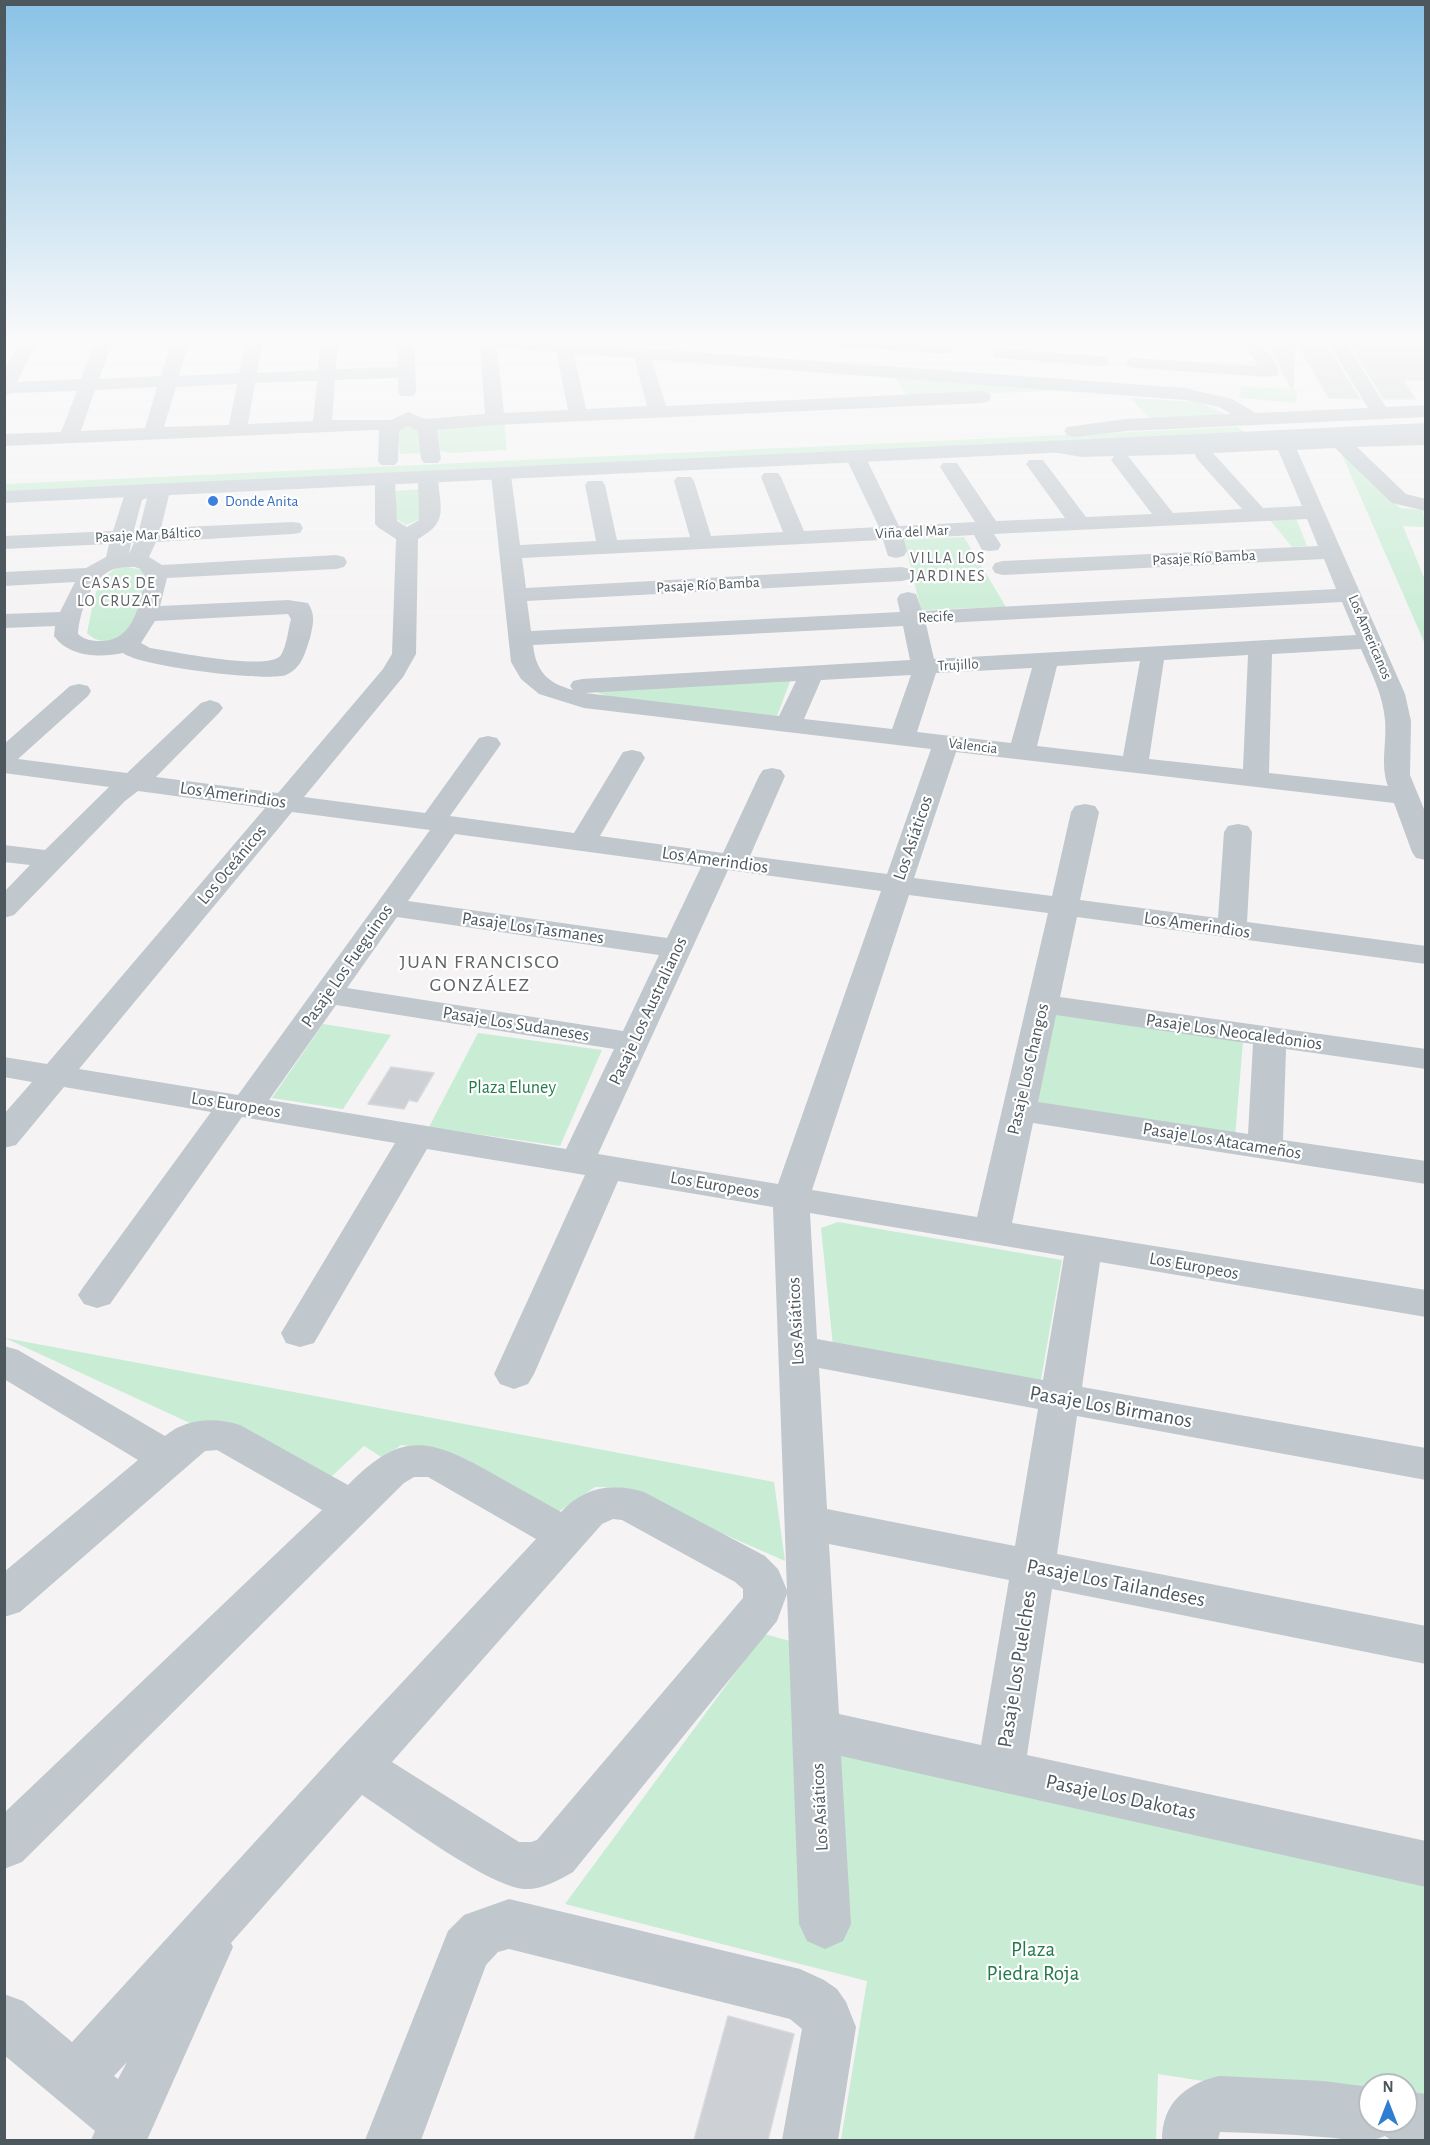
<!DOCTYPE html>
<html>
<head>
<meta charset="utf-8">
<style>
	body { margin:0 }
	#map { position:relative; width:1430px; height:2145px; overflow:hidden; background:#f5f3f3; font-family:"Alegreya Sans",sans-serif }
	canvas { display:block }
	.frame { position:absolute; inset:0; border:6px solid #4c575e; pointer-events:none }
	.north { position:absolute; left:1358px; top:2073px; width:60px; height:60px; box-sizing:border-box; background:#fff; border:2px solid #b7bcbf; border-radius:50%; rotate:0deg; font-size:16px; font-weight:700; line-height:24px; text-align:center; color:#4c575e }
	.north::after { content:''; display:block; margin:auto; width:21px; height:27px; background:#307ed2; clip-path:polygon(50% 0,100% 100%,50% 72%,0 100%) }
</style>
</head>
<body>
<div id="map">
<canvas width="1430" height="2145"></canvas>
<div class="frame"></div>
<div class="north">N</div>
</div>
<script>
const c = document.querySelector('canvas').getContext('2d');
c.lineJoin = 'round';
function paint(path, color) {
  c.fillStyle = color;
  c.fill(path, 'evenodd');
}
function strokePath(path, color, width, dash) {
  c.strokeStyle = color;
  c.lineWidth = width;
  c.lineCap = dash ? 'butt' : 'round';
  c.setLineDash(dash || []);
  c.stroke(path);
}
function write(font, color, halo, rows, align = 'center') {
  c.font = font + ' "Alegreya Sans",sans-serif';
  c.lineWidth = 4.5;
  c.setLineDash([]);
  c.textBaseline = 'middle';
  c.strokeStyle = halo;
  c.fillStyle = color;
  for (const [text, x, y, turn = 0] of rows) {
    c.save();
    c.translate(x, y);
    c.rotate((+turn || 0) * Math.PI / 180);
    c.textAlign = isNaN(turn) ? turn : align;
    if (halo) c.strokeText(text, 0, 0);
    c.fillText(text, 0, 0);
    c.restore();
  }
}
paint(new Path2D(`
	M894,377L1071,390L908,397Z
	M1241,386L1297,390L1296,403L1239,398Z
	M1130,398L1197,402L1225,413L1216,418L1151,420Z
	M504,420L507,450L450,453L440,451L436,425Z
	M403,425H417L423,453L400,454L397,432Z
	M1237,427L1251,436L5,495V484Z
	M1342,455L1347,456L1400,508L1423,510L1425,527L1403,526L1425,580V644Z
	M420,489V519L406,525L395,518L396,491Z
	M1296,518L1307,546L1292,547L1269,519Z
	M964,537L1006,607L921,610L904,540Z
	M123,566L147,571L139,626L128,640C112,641 99,645 87,633C94,604 92,577 123,566Z
	M791,679L777,716L613,698L587,689Z
	M1053,1014L1243,1041L1235,1137L1034,1106Z
	M323,1024L391,1035L343,1109L272,1098Z
	M478,1033L602,1050L560,1146L429,1127Z
	M838,1222L1062,1260L1040,1385L833,1346L821,1228Z
	M5,1338L774,1482L785,1561L617,1487H595L558,1512L431,1448L401,1445L383,1458L364,1446L331,1477L190,1423Z
	M764,1634L794,1642L793,1736L1425,1880V2116L1406,2113V2085H1370V2107L1158,2074L1156,2140H841L867,1981L565,1904Z`), '#c8ecd4');
const building = new Path2D(`
	M1356,341L1425,343V380H1403L1415,399H1384L1349,343H1357Z
	M1264,342H1295L1293,392L1275,357Z
	M1296,342L1325,343L1360,399L1329,398Z
	M391,1067L434,1073L417,1102L409,1100L404,1109L368,1104Z
	M728,2016L794,2034L768,2140H694Z`);
paint(building, '#cdd0d4');
strokePath(building, '#d8d9dd', 1.5);
paint(new Path2D(`
	M19,341H37L17,382L81,379L95,341H113L99,379L161,376L171,341H189L179,376L239,373L245,341H263L257,373L318,370L320,341H338L336,369L398,367L397,341H415L416,392L413,396H401L398,392V378L335,380L332,420H391L408,412L425,419L485,414L480,347L467,345L464,341H544L1185,388L1232,399L1256,413L1368,408L1327,341H1345L1386,407L1426,405V417L1126,431L1074,437L1067,435L1064,431L1067,427L1126,419L1231,414L1219,407L1185,400L652,360L666,406L982,391L989,393L991,397L989,401L982,403L495,425L437,430L441,459L438,463H424L421,459L418,431L408,426L399,431L398,461L395,465H381L378,461L379,430H374L4,446V434L61,432L77,391L12,393L4,396V371ZM497,348L556,352L568,410L504,413ZM574,354L634,358L647,406L586,409ZM317,381L313,421L248,424L255,383ZM237,384L229,425L164,427L176,387ZM157,387L145,428L81,431L95,390Z
	M838,341L945,344L951,345L954,349L951,353L945,354L846,347L840,346Z
	M1242,341H1260L1273,358L1279,372L1276,376L1270,377L1135,368L1129,367L1126,363L1129,359L1135,358L1258,366Z
	M1001,349L1101,356L1107,357L1110,361L1107,365L1101,366L995,358L992,354L995,350Z
	M1426,433V445L1357,447L1406,494L1426,499V511L1392,503L1335,448L1297,450L1405,694L1411,721L1410,775L1426,814V860L1416,858L1412,852L1394,803L956,752L914,878L1052,896L1071,812L1075,806L1085,804L1095,806L1099,812L1080,900L1218,918L1224,832L1228,826L1238,824L1248,826L1252,832L1247,922L1426,946V964L1077,917L1060,997L1426,1049V1069L1286,1049L1283,1140L1426,1161V1184L1033,1123L1012,1223L1426,1290V1317L1100,1262L1082,1387L1426,1448V1480L1077,1416L1057,1554L1426,1626V1664L1052,1589L1027,1755L1426,1841V1887L841,1756L851,1924L843,1941L825,1949L807,1941L799,1924L787,1594L777,1621L573,1872C559,1880 541,1890 525,1889C490,1888 396,1817 362,1795L231,1943L233,1947L147,2140H91L95,2131L4,2055V1994L23,2001L72,2042L339,1750L536,1539L428,1477H414L404,1483L22,1862L4,1869V1813L322,1510L217,1450L205,1451L20,1612L4,1617V1572L138,1460L4,1379V1346L18,1350L165,1436C186,1418 215,1417 240,1425L348,1485C400,1432 427,1437 488,1471C512,1485 537,1498 561,1512C584,1487 612,1482 644,1492L765,1556L778,1569L787,1590L773,1207L618,1181L534,1374L528,1384L514,1389L500,1384L494,1374L585,1175L427,1149L314,1343L300,1347L286,1343L281,1333L395,1143L242,1117L110,1304L97,1308L84,1304L78,1295L84,1286L211,1112L64,1087L16,1145L4,1148V1114L32,1082L4,1077V1057L47,1064L265,808L138,791L125,801L14,915L4,918V892L30,865L4,862V845L45,850L109,787L4,773V744L70,686L79,684L88,686L91,691L88,696L18,759L127,773L201,703L210,700L219,703L223,708L219,713L156,777L278,793L383,669L392,654L396,539L379,528L375,524V480L378,476H392L395,480L397,521L407,527L419,520L418,478L421,474H435L438,478C440,509 449,522 418,539L416,654L403,677L304,797L425,813L479,738L488,736L497,738L501,744L450,816L574,833L623,752L632,750L641,752L645,758L600,836L723,853L759,776L763,770L772,768L781,770L785,776L750,856L887,874L931,749L584,708L539,694L521,679L511,662L491,475L494,471H508L511,475L520,545L596,541L585,485L588,481H602L605,485L617,540L690,537L674,481L677,477H691L694,481L711,536L783,532L761,477L764,473H778L781,477L804,531L879,527L846,458L849,454H863L866,458L899,526L975,522L940,467L943,463H957L996,521L1065,518L1026,464L1029,460H1043L1086,517L1152,514L1111,460L1114,456L1082,457L1045,451L1042,447L1045,443L1052,441L1082,445L1137,444ZM1278,450L1302,506L1263,508L1213,453ZM1195,454L1197,459L1242,509L1173,513L1128,456ZM1307,519L1318,546L1003,561L995,563L992,568L995,573L1003,575L1324,559L1336,589L922,611L916,594L908,592L900,594L897,599L900,612L531,631L527,601L902,581L910,579L913,574L910,569L902,567L526,588L522,558L883,540L888,556L896,558L904,556L907,551L904,539L974,535L982,550L990,551L998,550L1001,545L994,534ZM1342,602L1356,635L934,659L926,624ZM903,626L910,660L582,679L573,681L570,686L573,690C547,683 536,671 533,645ZM1361,649C1371,672 1383,695 1385,720C1387,743 1380,765 1388,786L1269,773L1272,654ZM1248,655L1243,769L1149,759L1164,660ZM1140,661L1123,756L1037,746L1057,666ZM1032,668L1011,743L917,732L936,673ZM911,675L892,729L804,719L821,680ZM796,681L779,716L585,693ZM292,812L430,830L238,1095L79,1069ZM455,834L701,867L667,938L408,901ZM728,870L881,891L778,1184L598,1154ZM909,895L1048,913L977,1217L812,1190ZM397,917L659,955L623,1031L347,988ZM336,1005L614,1049L566,1149L269,1100ZM1056,1015L1253,1044L1248,1134L1038,1102ZM810,1213L1064,1256L1043,1380L817,1339ZM819,1368L1038,1409L1015,1546L827,1509ZM613,1519L622,1520L735,1582L743,1589V1598L537,1840L531,1842H519L392,1762L602,1524ZM829,1544L1009,1580L981,1745L839,1714ZM127,2062L118,2079L114,2076Z
	M147,484L166,491L169,495L161,528L292,522L300,523L303,528L300,533L292,534L156,542L149,557L162,565L336,555L344,557L347,562L344,567L336,569L167,578L160,606L288,600L308,603C316,615 313,625 310,638C305,653 302,668 286,675C266,682 138,666 123,653C100,658 69,657 54,636L55,626L4,628V614L60,612L75,582L4,586V572L86,568L106,557L109,544L4,549V536L113,531L125,493ZM147,498L139,530H134L142,500ZM131,543H134L129,554ZM135,567L140,569L145,576C141,603 133,642 101,641C91,641 85,640 78,634C79,615 89,585 106,573C115,567 125,567 135,567ZM288,614L291,619C288,630 287,645 281,655C270,672 171,651 150,648L141,643L155,621Z
	M509,1899L800,1969L824,1980L837,1989L846,2002L856,2027L838,2140H782L802,2029L790,2019L509,1949L498,1952L486,1965L421,2140H365L448,1931L464,1915Z
	M1219,2076L1323,2081L1370,2087V2121H1406V2091L1426,2094V2140H1391L1385,2136C1365,2145 1343,2138 1322,2137C1288,2134 1254,2133 1220,2132L1218,2140H1162C1162,2104 1185,2084 1219,2076Z`), '#c0c7cd');
paint(new Path2D(`
	M1426,423V435L4,503V491Z`), '#c1cad2');
const sky = c.createLinearGradient(0, 0, 0, 641);
sky.addColorStop(0, '#89c2e6');
sky.addColorStop(0.53, '#fafafa');
sky.addColorStop(1, '#fafafa00');
c.fillStyle = sky;
c.fillRect(0, 0, 1430, 641);
for (const [x, y, r, color] of [
	[213,501,6,"#3f7fe0"]
]) {
  const dot = new Path2D();
  dot.arc(x, y, r, 0, 2 * Math.PI);
  c.fillStyle = color;
  c.fill(dot);
  strokePath(dot, '#fff', 2);
}
write('15px', '#366cbe', '#fff', [
	["Donde Anita",225,501]
], 'left');
write('15px', '#4c575e', '#fff', [
	["Viña del Mar",912,532,-3],
	["Pasaje Mar Báltico",148,535,-3],
	["Pasaje Río Bamba",1204,558,-3],
	["Pasaje Río Bamba",708,585,-3],
	["Recife",936,617,-3],
	["Los Americanos",1370,637,67],
	["Trujillo",958,665,-3],
	["Valencia",973,746,7]
]);
c.letterSpacing = '1.5px';
write('16px', '#606367', '#fff', [
	["VILLA LOS",948,558],
	["JARDINES",948,576],
	["CASAS DE",119,583],
	["LO CRUZAT",119,601]
]);
c.letterSpacing = '0px';
write('18px', '#4c575e', '#fff', [
	["Los Amerindios",233,795,8],
	["Los Asiáticos",913,838,-71],
	["Los Amerindios",715,860,8],
	["Los Oceánicos",232,865,-50],
	["Los Amerindios",1197,925,8],
	["Pasaje Los Tasmanes",533,928,8],
	["Pasaje Los Fueguinos",347,966,-55],
	["Pasaje Los Australianos",648,1011,-65],
	["Pasaje Los Sudaneses",516,1024,9],
	["Pasaje Los Neocaledonios",1234,1032,8],
	["Pasaje Los Changos",1028,1069,-77],
	["Los Europeos",236,1105,9],
	["Pasaje Los Atacameños",1222,1141,9],
	["Los Europeos",715,1185,10],
	["Los Europeos",1194,1266,10],
	["Los Asiáticos",796,1321,-93],
	["Los Asiáticos",820,1807,-93]
]);
write('18px', '#237a4a', '#fff', [
	["Plaza Eluney",512,1088]
]);
c.letterSpacing = '1.5px';
write('20px', '#606367', '#fff', [
	["JUAN FRANCISCO",480,962],
	["GONZÁLEZ",480,985]
]);
c.letterSpacing = '0px';
write('21px', '#4c575e', '#fff', [
	["Pasaje Los Birmanos",1111,1407,10],
	["Pasaje Los Tailandeses",1116,1583,11],
	["Pasaje Los Puelches",1017,1669,-81],
	["Pasaje Los Dakotas",1121,1797,12]
]);
write('21px', '#237a4a', '#fff', [
	["Plaza",1033,1950],
	["Piedra Roja",1033,1974]
]);
</script>
</body>
</html>
